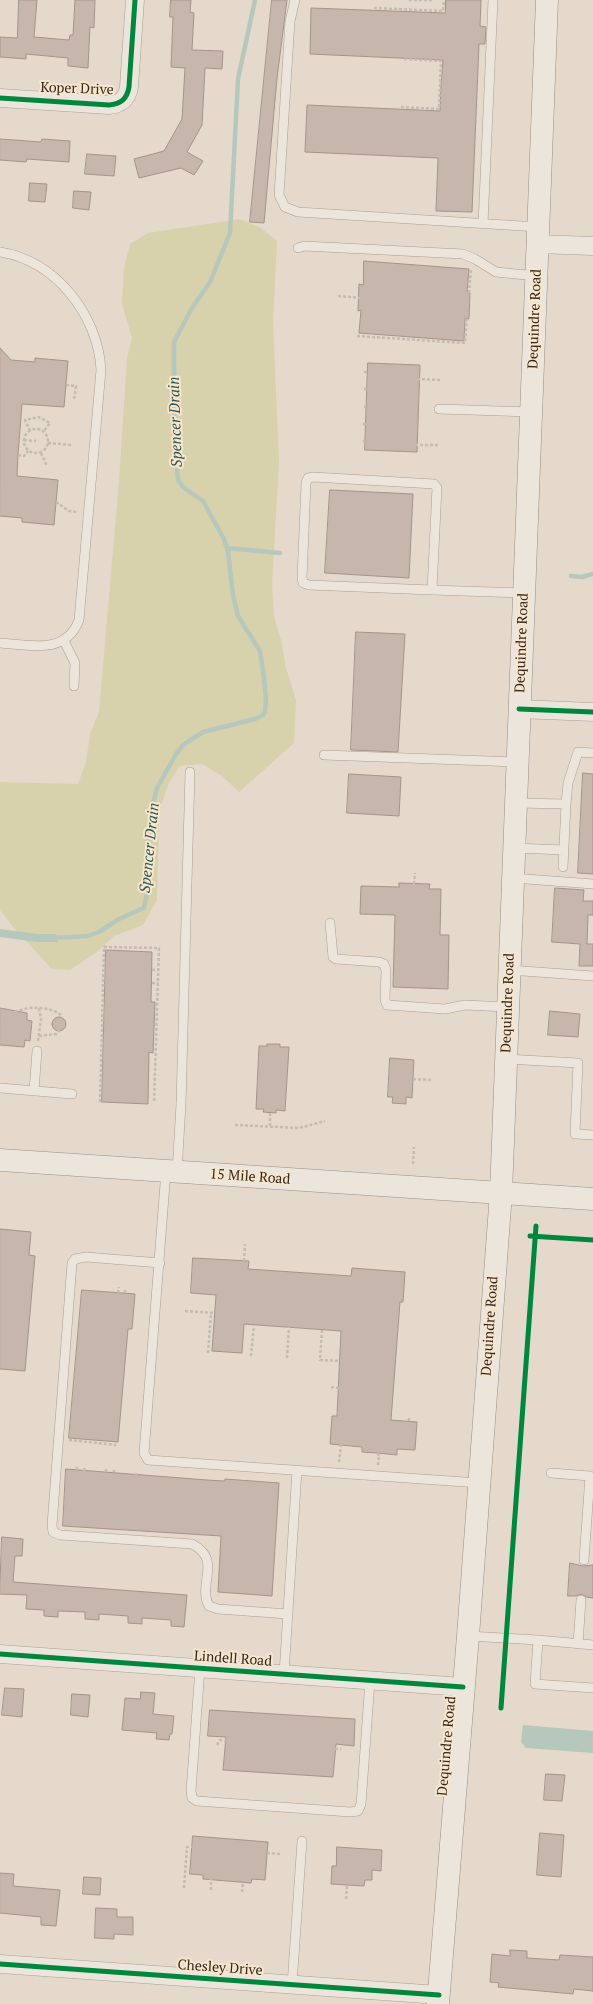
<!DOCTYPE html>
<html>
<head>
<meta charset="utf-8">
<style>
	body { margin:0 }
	canvas { display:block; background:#e4d9ca }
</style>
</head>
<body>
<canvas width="593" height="2004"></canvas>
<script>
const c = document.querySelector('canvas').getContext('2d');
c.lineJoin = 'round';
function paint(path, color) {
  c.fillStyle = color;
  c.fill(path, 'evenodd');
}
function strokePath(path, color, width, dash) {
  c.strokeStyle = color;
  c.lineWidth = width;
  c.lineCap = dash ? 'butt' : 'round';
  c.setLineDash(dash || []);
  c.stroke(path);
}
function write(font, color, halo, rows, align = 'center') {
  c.font = font + ' "PT Serif",serif';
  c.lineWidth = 4;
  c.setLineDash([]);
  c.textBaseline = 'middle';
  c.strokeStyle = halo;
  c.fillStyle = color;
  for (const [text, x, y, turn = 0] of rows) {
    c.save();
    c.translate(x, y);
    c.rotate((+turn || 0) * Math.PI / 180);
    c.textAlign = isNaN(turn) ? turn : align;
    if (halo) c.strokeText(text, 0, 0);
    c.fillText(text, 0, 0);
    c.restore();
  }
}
paint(new Path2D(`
	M240,219L261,228L277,241L273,323L279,462L272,584L274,617L281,640L286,668L296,700L294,743L239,792L222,776L202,764L180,766L169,783L159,811L157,900L143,925L114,936L97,952L70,970L52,969L14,928L0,910V782L78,784L86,762L90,734L99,712L119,481L127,358L132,338L122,304L124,268L130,244L148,233Z`), '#d7d2ac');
paint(new Path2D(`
	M0,929L37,934H56L58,942H37L0,937Z
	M523,1725L593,1731V1753L526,1748L521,1742Z`), '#b6c8bb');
strokePath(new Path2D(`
	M227,548L280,553
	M571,576L582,577L593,574
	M51,938L88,936L99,932L119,919L144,908L147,893L149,834L153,804L157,788L176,754L183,745L203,732L255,719L263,715L265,712L266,699L264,678L260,651L238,616L233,595L228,552L224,539L203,501L184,488L178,480L174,438V342L192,308L210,282L230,233L238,79L255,0`), '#b6c8bb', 4.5);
const building = new Path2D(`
	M19,0H37L34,37L69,40L70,35H73L75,0H95L94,28L90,27L88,68L68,66V58L26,54V59L0,57V37L17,38Z
	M171,0H191L190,12L194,13L192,50L223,51L222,69L205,68L202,125L187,152L203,161L194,175L181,168L139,178L134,159L164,151L182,119L185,68L171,67L173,17H170Z
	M272,0H287L277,78L264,223L250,222Z
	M446,0H481L480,26L486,27L485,44H479L472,212L436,211L438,158L305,152L307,105L440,111L441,86L443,60L310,54L311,8L445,13Z
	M0,139L41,142L42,139L70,141L69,162L27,159L26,162L0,160Z
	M87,154L116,156L114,176L85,174Z
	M30,183L47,184L45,202L29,201Z
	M74,191L91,192L89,210L73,208Z
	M364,261L469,269L467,292L470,293L469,319L465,318L464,341L359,333L361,310L358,311L359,284L363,285Z
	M0,348L11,360L35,362V358L68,361L64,407L22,404L18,455L17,476L58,480L54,525L22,522V518L0,516Z
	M368,363L420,365L417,452L365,450Z
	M330,490L413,494L409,578L325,573Z
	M356,632L405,634L398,752L351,750Z
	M583,773L593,774V874L578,873Z
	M349,774L401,777L399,816L347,813Z
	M399,883L430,884L429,889H441L440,935H449L448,989L393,987L395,915L360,914L361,886L399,887Z
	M555,888L584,890L583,901H593V915H588L587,944H593V966H579L580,944L552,942Z
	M106,950L152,952L151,1002H155L153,1053L149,1052L148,1104L102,1102Z
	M0,1008L27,1013V1020L32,1021L30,1041L25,1040L24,1047L0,1045Z
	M550,1011L580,1014L578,1037L548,1035Z
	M52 1024a7 7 0 1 1 14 0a7 7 0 1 1-14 0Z
	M267,1044H280V1047H289L285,1111L276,1110V1113L263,1112L264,1109H256L259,1046H267Z
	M390,1058L414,1060L412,1098L406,1097V1104L392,1103L393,1097H388Z
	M0,1229L31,1232L29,1255L35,1256L25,1371L0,1369Z
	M193,1258L249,1261L248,1269L351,1276L352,1268L405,1272L403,1302H400L391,1420L417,1422L415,1450L397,1449V1455L377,1453L362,1452V1447L330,1444L332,1416H337L341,1331L244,1324L242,1353L212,1351L216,1295L191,1293Z
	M82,1290L135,1294L132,1329H128L118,1442L69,1438Z
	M66,1469L207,1480L224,1481L225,1479L279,1483L272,1596L218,1592L221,1536L63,1526Z
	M2,1537L23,1539L22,1556H15L13,1582L187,1595L184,1627L171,1626V1620L142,1618V1624L128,1623V1616L99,1614V1620L85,1619V1612L58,1611V1617L44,1616V1610L26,1609L27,1595L0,1594Z
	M570,1563L583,1566L593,1565V1598L586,1597L582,1594L576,1596H568Z
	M5,1688L24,1689L22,1717L2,1715Z
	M141,1692L155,1693L153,1714L174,1716L172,1734H170L169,1740L156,1739L157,1733L122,1730L125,1698L140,1699Z
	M72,1694L90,1695L88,1717L71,1715Z
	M210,1710L355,1719L354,1746L336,1744L333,1777L223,1770L226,1737L208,1736Z
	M546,1774L565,1775L562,1801L544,1800Z
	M540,1833L564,1835L561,1877L537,1875Z
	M193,1836L268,1842L265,1880L252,1879L251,1883L203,1879V1875L190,1874Z
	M337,1847L382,1850L381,1871L372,1870V1880H365L364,1886L331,1884L332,1866H336Z
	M0,1873L14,1874L13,1886L60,1890L56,1926L41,1925V1917L0,1913Z
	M84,1877L101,1878L100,1895L83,1894Z
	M96,1908L117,1909V1917H133V1935L114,1934V1939L95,1938Z
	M510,1950L527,1951V1958L559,1960L560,1955L593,1957V1991L574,1989L573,1994L498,1987L499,1983L490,1982L492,1954L510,1956Z`);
paint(building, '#c7b6ab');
strokePath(building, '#a49489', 1);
const lane = new Path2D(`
	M295,0L290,21L279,195L285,207L298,212L538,227
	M483,224L493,0
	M298,248L304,246L463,254L475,259L496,272L536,276
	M0,252C56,261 98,315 101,370L79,620C66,655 30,645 0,643
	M439,409L531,412
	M432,590L309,585L303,583L302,578L306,483L308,478L313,477L434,484L437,488L432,590L524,593
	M64,641L75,663L74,686
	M324,755L517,762
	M516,803L566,804L568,783L578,752L593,753
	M514,848L564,850
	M563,867L566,804
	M513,878L593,884
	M330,923L333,957L336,959L379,962L384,964L386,970L385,1000L387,1005L445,1009L465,1005L507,1007
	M509,970L593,976
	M506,1059L578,1063L575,1134L593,1135
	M0,1088L72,1094
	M34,1091L37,1051
	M166,1171L144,1453L148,1460L479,1483
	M177,1172L181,1104L190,772
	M160,1263L86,1257L75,1259L72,1263L52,1525L53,1532L60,1535L192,1544C223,1560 197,1584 209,1606L218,1609L288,1614
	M551,1473L590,1476L584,1560
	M468,1636L538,1640L535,1684L593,1688
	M538,1640L593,1645
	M578,1644L581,1600
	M200,1668L191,1791L192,1798L197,1801L350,1812L358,1811L361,1804L370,1681
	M284,1674L297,1470
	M292,1985L302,1841`);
const street = new Path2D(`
	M0,98L109,105C121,104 127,99 129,87L135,0
	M537,244L593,246
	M519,709L593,712
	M0,1654L463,1687
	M0,1964L439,1995`);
const secondary = new Path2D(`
	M0,1160L593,1199
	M438,2004L468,1636L501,1193L547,0`);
strokePath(lane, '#a99e94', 10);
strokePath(street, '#a99e94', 19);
strokePath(secondary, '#988e83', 23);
strokePath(new Path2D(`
	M409,0H433
	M374,8L443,11L444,0
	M401,107L439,109L441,61L403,59
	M469,293L471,269
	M338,296L362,298
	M466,305L468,306
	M357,336L465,343L467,318
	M364,372H367
	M417,379L440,380
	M66,385L76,386L74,400
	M364,389H367
	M364,407H366
	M363,424H366
	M24 441a12 12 0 1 1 24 0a12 12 0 1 1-24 0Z
	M30,431L25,420L39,417L50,423L43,432
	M24,440L36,441
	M363,441L365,442
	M48,443L71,445
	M415,445H438
	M41,453L47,466
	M18,455L24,456L28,451
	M56,502L69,511L76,512
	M414,884L415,873
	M152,970H158
	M152,983H158
	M15,1012C29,1006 46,1006 60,1014V1017
	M39,1036L57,1034L59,1030
	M38,1041L41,1019L39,1008
	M413,1079L433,1080
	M100,1102L104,947L159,948L154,1103
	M235,1125L299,1128L325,1121
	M270,1126V1112
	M413,1164L414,1147
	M244,1261L245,1244
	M326,1282V1278
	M118,1293L119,1287
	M125,1293V1288
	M185,1311L215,1313
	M322,1330L320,1360L341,1361
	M208,1353L211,1313
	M251,1356L254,1325
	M287,1358L289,1327
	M331,1387L339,1388
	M409,1421V1418
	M69,1440L116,1445
	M377,1453L379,1455L381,1454
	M339,1462L341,1444
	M378,1465L379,1455
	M77,1470V1467
	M84,1471L85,1467
	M106,1472V1469
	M114,1472V1470
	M136,1476V1471
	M217,1745L220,1740L226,1741
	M335,1749H341
	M267,1853L280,1854
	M184,1888L187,1847H192
	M211,1890V1879
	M242,1892L243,1882
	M346,1899L347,1885`), '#c4bcb3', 2.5, [3, 2]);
strokePath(lane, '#ece5dc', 9);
strokePath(street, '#ece5dc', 18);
strokePath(secondary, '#ece5dc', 22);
strokePath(new Path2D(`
	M0,98L109,105C121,104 127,99 129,87L135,0
	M519,709L593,712
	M530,1236L593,1240
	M0,1654L463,1687
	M501,1708L536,1226
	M0,1964L439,1995`), '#00873e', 5);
write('14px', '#37261c', '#f6e6ce', [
	["Koper Drive",77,89,2],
	["Dequindre Road",535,319,-88],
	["Dequindre Road",522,643,-88],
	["Dequindre Road",508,1003,-88],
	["15 Mile Road",250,1177,4],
	["Dequindre Road",490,1326,-86],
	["Lindell Road",233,1659,4],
	["Dequindre Road",447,1746,-85],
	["Chesley Drive",220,1968,4]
]);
write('italic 15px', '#2a574f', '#f6e6ce', [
	["Spencer Drain",176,422,-92],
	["Spencer Drain",150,848,-84]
]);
</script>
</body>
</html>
